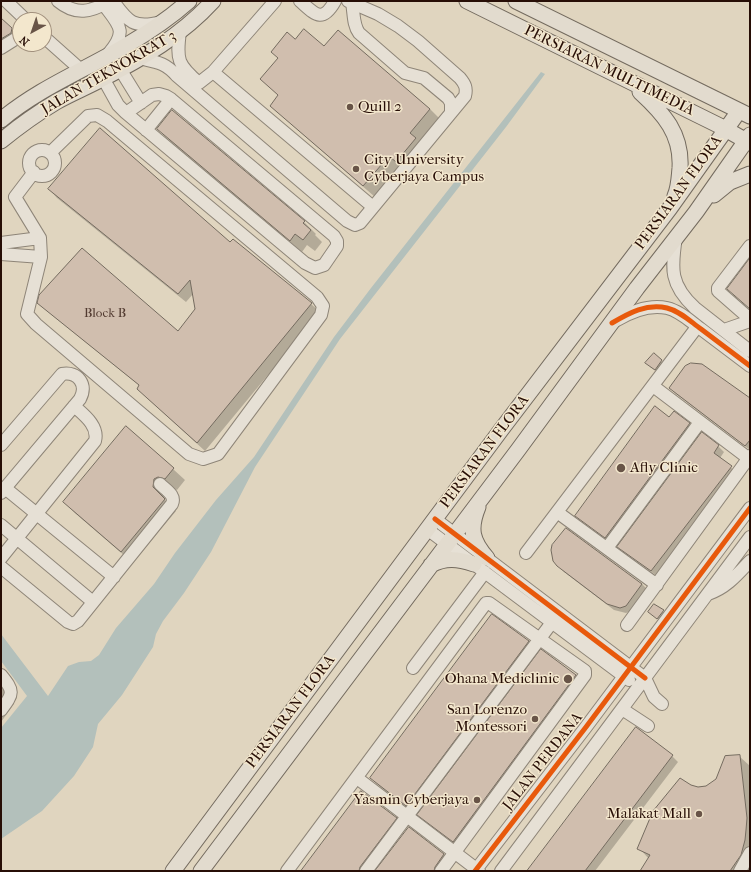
<!DOCTYPE html>
<html>
<head>
<meta charset="utf-8">
<style>
	body { margin:0 }
	#map { position:relative; width:751px; height:872px; overflow:hidden; background:#e0d5bf; font-family:"IM FELL French Canon",serif }
	canvas { display:block }
	.frame { position:absolute; inset:0; border:2px solid #270e06; pointer-events:none }
	.north { position:absolute; left:12px; top:12px; width:40px; height:40px; box-sizing:border-box; background:#f3e7cd; border:1px solid #a1907d; border-radius:50%; rotate:220deg; font-size:11px; font-weight:700; line-height:16px; text-align:center; color:#270e06 }
	.north::after { content:''; display:block; margin:auto; width:14px; height:18px; background:#685447; clip-path:polygon(50% 0,100% 100%,50% 72%,0 100%) }
</style>
</head>
<body>
<div id="map">
<canvas width="751" height="872"></canvas>
<div class="frame"></div>
<div class="north">N</div>
</div>
<script>
const c = document.querySelector('canvas').getContext('2d');
c.lineJoin = 'round';
function paint(path, color) {
  c.fillStyle = color;
  c.fill(path, 'evenodd');
}
function strokePath(path, color, width, dash) {
  c.strokeStyle = color;
  c.lineWidth = width;
  c.lineCap = dash ? 'butt' : 'round';
  c.setLineDash(dash || []);
  c.stroke(path);
}
function write(font, color, halo, rows, align = 'center') {
  c.font = font + ' "IM FELL French Canon",serif';
  c.lineWidth = 3;
  c.setLineDash([]);
  c.textBaseline = 'middle';
  c.strokeStyle = halo;
  c.fillStyle = color;
  for (const [text, x, y, turn = 0] of rows) {
    c.save();
    c.translate(x, y);
    c.rotate((+turn || 0) * Math.PI / 180);
    c.textAlign = isNaN(turn) ? turn : align;
    if (halo) c.strokeText(text, 0, 0);
    c.fillText(text, 0, 0);
    c.restore();
  }
}
paint(new Path2D(`
	M541,72L545,74L506,127L340,339L255,467L211,552L184,593L163,621L156,634L153,647L122,695L98,724L93,747L74,776L42,811L1,839V728L27,696L1,661V634L48,696L68,666L79,662L91,661L99,655L116,628L154,584L175,553L216,500L254,457L334,337L371,288Z`), '#b3c0bb');
paint(new Path2D(`
	M87,1H104L97,9Z
	M1,19L19,36L2,52L1,58Z
	M338,31L430,109L442,121L375,197L283,117L271,106L279,96L262,79L296,41L324,48Z
	M172,111L304,222L316,234L315,235L322,242L315,251L307,245L302,252L170,141L158,129Z
	M49,189L230,243L233,240L311,304L320,312L205,451L146,397L140,386L47,311L38,303L179,333L196,309L193,294L186,302L57,198Z
	M654,354L665,365L659,373L650,367Z
	M670,388L750,399V450L676,394Z
	M670,419L689,424L695,430L611,543L582,521L576,516Z
	M126,428L173,469L185,480L177,490L170,488L166,491L164,499L176,511L133,563L76,514L64,502Z
	M718,446L724,452L720,458L737,473L657,576L624,552L619,547Z
	M566,529L642,584L648,590L631,611L626,613L614,610L564,572L558,565Z
	M655,605L665,613L659,620L651,613Z
	M528,641L536,649L414,813L379,786L371,778Z
	M575,676L583,683L461,849L427,822L419,815Z
	M1,682L14,704L1,722Z
	M672,756L678,762L595,871H528Z
	M739,756L750,766V871H641L649,859L639,848L691,786L697,788L707,787L712,784Z
	M396,818L404,826L370,871H303Z
	M409,828L444,855L451,863L445,871H377Z`), '#0003');
const building = new Path2D(`
	M1,18L12,28L11,33L1,39Z
	M304,29L324,46L338,30L430,109L410,133L416,138L396,162L389,156L363,186L270,106L278,95L260,79L278,58L271,52L287,32L295,39Z
	M172,110L305,221L303,223L311,230L303,240L295,234L290,241L157,129Z
	M100,128L230,242L233,239L312,303L197,443L137,389L139,385L37,303L39,295L82,248L178,331L195,309L190,280L178,294L48,189Z
	M750,258V309L727,289Z
	M654,353L662,360L655,370L645,363Z
	M691,363L702,364L750,398V440L745,446L669,388L685,366Z
	M655,406L669,417L674,411L690,423L605,538L575,516Z
	M126,426L174,468L165,479L158,477L154,479L153,487L165,499L121,552L63,502Z
	M702,432L719,445L714,453L732,466L651,571L617,547Z
	M566,528L642,584L626,606L620,608L607,604L557,566L553,561L551,550L552,545Z
	M654,604L664,610L657,619L648,612Z
	M492,614L529,641L406,806L370,778Z
	M541,649L576,675L453,842L417,815Z
	M636,727L673,755L585,871H527Z
	M740,755L747,818L746,830L745,840L741,855L730,871H640L650,855L637,849L653,811L680,778L691,785L698,787L706,786L716,779L725,756Z
	M361,791L397,818L360,867L359,871H301Z
	M409,827L444,854L435,867L434,871H375Z`);
paint(building, '#d0beae');
strokePath(building, '#746b5f', 1);
const minor = new Path2D(`
	M6,1L26,20
	M58,1C76,16 91,12 110,1
	M113,1C128,22 134,29 161,22
	M300,1C315,14 322,24 335,1
	M352,3C354,13 353,25 359,33L405,73L424,78L448,98L451,103V113
	M104,5C119,25 128,31 109,53
	M180,32C176,60 178,65 199,83L213,72L275,1
	M44,37L81,70
	M1,48L20,36
	M139,58C156,62 165,62 177,76L347,221L355,225L360,223L465,96C467,88 465,84 460,78L418,41L398,26L378,14L348,1
	M120,69L141,103
	M213,72L373,207
	M103,78L118,105L126,113
	M159,94L166,96L171,99L334,236L337,241V246L324,265L315,268L305,263L126,113L152,95Z
	M146,130L171,99
	M29 163a13 13 0 1 1 26 0a13 13 0 1 1-26 0Z
	M34,172L15,197L40,238L41,257L27,314L36,324L189,454L203,459L218,454L321,315L323,306L317,297L107,121L97,115L88,116L50,153
	M676,237C671,269 670,285 695,308L750,351
	M1,243L40,238
	M750,246L718,288V291L750,319
	M1,254L41,257
	M615,321C630,312 649,304 667,308C680,311 691,322 701,329C717,341 734,354 750,366
	M724,330L750,321
	M653,386L748,458
	M1,445L62,374C78,371 88,385 80,399L1,493
	M5,488L114,577
	M557,512L657,585
	M435,519L645,678L654,697L662,704
	M1,525L93,602
	M427,529L629,680
	M607,548L700,422
	M526,553L697,327
	M1,558L95,441C99,426 84,415 74,406
	M1,567L68,622L73,624L78,621L172,504C176,495 166,490 160,484
	M708,594C726,588 737,575 750,561
	M627,625L750,456
	M413,668L485,572
	M1,675C14,691 14,693 1,710
	M622,709L648,726
	M357,778L479,871
	M287,871L486,603H489L585,671V675L441,871
	M366,871L559,613
	M475,871L586,727L750,508
	M501,871L750,537
	M740,871L750,853`);
const major = new Path2D(`
	M467,1L720,126L750,143
	M516,1L750,116
	M640,92C664,114 682,134 680,168C679,178 679,187 675,196
	M1,120C39,88 85,70 127,45C149,32 170,18 189,1
	M1,141C18,127 36,114 56,102C70,94 87,87 102,79C143,58 182,35 213,1
	M714,195L730,182L750,174
	M478,507C469,529 472,541 487,558
	M431,565C446,557 458,559 474,564
	M173,871L501,430L670,208L739,111
	M201,871L518,450L637,288L696,212L750,135`);
strokePath(minor, '#8e8578', 14);
strokePath(major, '#746b5f', 17);
strokePath(minor, '#e6e0d5', 12);
strokePath(major, '#e2dbce', 15);
strokePath(new Path2D(`
	M612,323C629,313 647,303 667,308C680,311 691,322 701,329C717,341 734,354 750,366
	M435,519L645,678
	M475,871L586,727L750,508`), '#e8590c', 5);
for (const [x, y, r, color] of [
	[350,107,4,"#685447"],
	[356,169,4,"#685447"],
	[621,468,5,"#685447"],
	[568,679,5,"#685447"],
	[535,719,4,"#685447"],
	[477,800,4,"#685447"],
	[699,814,4,"#685447"]
]) {
  const dot = new Path2D();
  dot.arc(x, y, r, 0, 2 * Math.PI);
  c.fillStyle = color;
  c.fill(dot);
  strokePath(dot, '#f3e7cd', 1.5);
}
write('13px', '#513a30', null, [
	["Block B",105,314]
]);
write('15px', '#270e06', '#f3e7cd', [
	["PERSIARAN MULTIMEDIA",609,71,26],
	["JALAN TEKNOKRAT 3",109,73,-30],
	["PERSIARAN FLORA",679,193,-54],
	["PERSIARAN FLORA",485,452,-53],
	["PERSIARAN FLORA",291,712,-53],
	["JALAN PERDANA",543,762,-52]
]);
write('15px', '#270e06', '#f3e7cd', [
	["Quill 2",358,107,"left"],
	["City University",364,160,"left"],
	["Cyberjaya Campus",364,177,"left"],
	["Afly Clinic",630,468,"left"],
	["Ohana Mediclinic",559,679],
	["San Lorenzo",527,710],
	["Montessori",527,727],
	["Yasmin Cyberjaya",469,800],
	["Malakat Mall",691,814]
], 'right');
</script>
</body>
</html>
